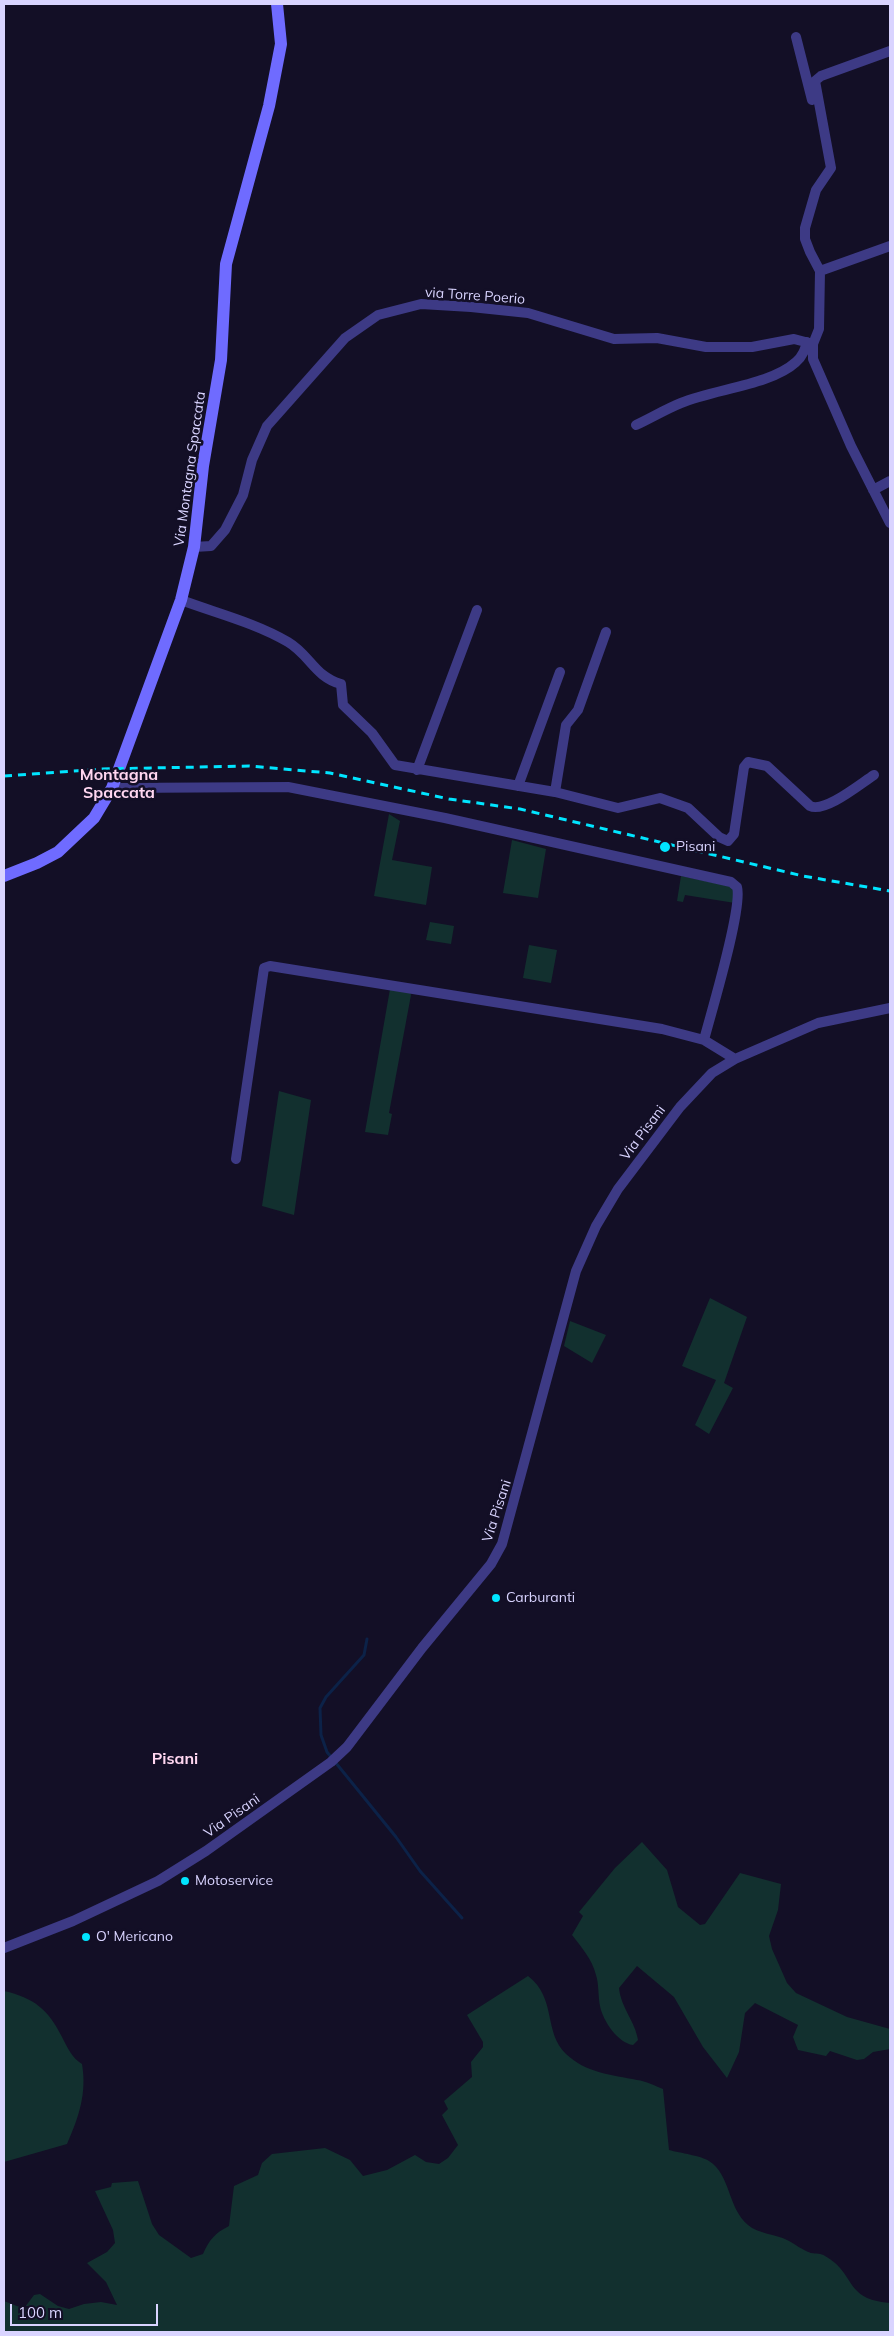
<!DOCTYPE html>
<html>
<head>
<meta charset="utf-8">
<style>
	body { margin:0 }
	#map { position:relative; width:894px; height:2336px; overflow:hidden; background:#130f26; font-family:Mulish,sans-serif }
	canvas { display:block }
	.frame { position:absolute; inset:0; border:5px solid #d9d4ff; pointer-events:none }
	.scale { position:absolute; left:10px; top:2304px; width:148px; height:22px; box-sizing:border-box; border:2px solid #d9d4ff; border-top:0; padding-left:6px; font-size:15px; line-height:18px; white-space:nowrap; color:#d9d4ff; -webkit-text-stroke:4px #130f26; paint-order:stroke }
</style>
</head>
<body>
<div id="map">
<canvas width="894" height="2336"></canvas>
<div class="frame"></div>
<div class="scale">100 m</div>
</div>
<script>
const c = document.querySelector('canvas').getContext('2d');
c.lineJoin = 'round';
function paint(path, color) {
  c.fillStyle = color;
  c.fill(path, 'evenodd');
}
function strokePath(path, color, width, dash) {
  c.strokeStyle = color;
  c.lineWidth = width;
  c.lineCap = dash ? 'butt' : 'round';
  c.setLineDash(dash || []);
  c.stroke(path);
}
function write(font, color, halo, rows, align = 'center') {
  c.font = font + ' Mulish,sans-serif';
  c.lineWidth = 5;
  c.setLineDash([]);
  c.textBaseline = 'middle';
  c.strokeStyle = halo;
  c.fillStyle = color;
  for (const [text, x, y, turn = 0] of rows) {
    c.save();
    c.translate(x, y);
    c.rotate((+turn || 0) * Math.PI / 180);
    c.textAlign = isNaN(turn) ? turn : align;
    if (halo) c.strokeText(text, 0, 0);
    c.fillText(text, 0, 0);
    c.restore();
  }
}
paint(new Path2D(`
	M389,814L400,821L392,860L432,867L426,905L374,896Z
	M512,840L546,849L538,898L503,893Z
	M681,876L734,887L735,903L685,895L683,902L677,901Z
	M430,922L454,926L451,944L426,940Z
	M529,945L557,950L551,983L523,978Z
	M390,989L410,992L411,995L389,1113L392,1114L388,1135L365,1132Z
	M279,1091L311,1100L294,1215L262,1206Z
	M710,1298L747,1317L724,1383L733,1388L709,1434L695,1425L716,1380L682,1366Z
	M570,1321L606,1335L592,1363L564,1346Z
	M642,1842L667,1870L678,1907L700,1925L705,1924L740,1873L781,1884L778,1910L769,1936L772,1949L787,1983L796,1993L847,2017L890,2029V2049L873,2052L864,2059L857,2060L830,2051L826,2056L798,2050L793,2037L798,2025L755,2003L745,2013L739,2052L727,2078L703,2047L674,1997L637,1966L619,1988C621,2008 635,2021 638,2040L633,2045C618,2043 603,2021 600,2006C598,1996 599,1984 596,1975C592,1959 582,1948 572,1935L583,1916L579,1912L615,1868Z
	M528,1976C557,1998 543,2032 566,2054C586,2073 612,2075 637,2080C646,2081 655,2086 663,2089L669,2150C680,2153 702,2156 709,2161C731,2175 727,2207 748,2225C758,2234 776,2234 787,2240C795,2244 802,2250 811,2253C816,2254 821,2253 825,2256C857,2274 843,2299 890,2303V2332H4V2301L22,2308L25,2307L34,2295L40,2294L58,2306L69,2309L84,2304L101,2302L117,2305L106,2282L87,2263L107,2252L115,2243L113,2230L95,2191L111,2187L112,2183L138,2181L152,2224L159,2235L191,2258L203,2254C209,2240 215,2233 229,2226L234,2186L258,2175L262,2163L272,2154L325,2148L350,2160L363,2176L387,2170L415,2155L426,2162L439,2164L448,2158L458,2145L442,2115L448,2109L444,2101L472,2077L471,2062L483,2047V2042L467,2015Z
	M4,1991C34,1998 48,2009 62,2037C67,2047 72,2058 82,2064C87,2093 79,2117 67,2144L4,2162Z`), '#12302f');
strokePath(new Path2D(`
	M367,1639L364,1655L326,1697L320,1708L321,1735L327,1752L396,1837L420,1871L462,1918`), '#0c2248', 3);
strokePath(new Path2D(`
	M796,37L812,100
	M890,51L821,76L815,81L831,168L816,190L805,228V239L810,252L820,271L819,329L813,344V359L851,446L890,523
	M820,271L890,246
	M636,425C651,418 666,409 681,403C714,389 771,385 796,362C803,356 805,349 807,342
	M873,490L890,481
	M194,547L211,546L225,530L243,495L252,460L267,426L345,338L378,315L421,304L471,307L528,313L614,339L657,338L706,347H752L794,339L813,344
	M181,600C216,613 256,623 288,642C310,655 315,677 341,684L343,705L372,733L395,765L555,792L618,808L660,798L688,808L719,837L728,841L734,834L744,767L748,762L767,766L810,806C825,813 860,784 874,775
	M417,770L477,610
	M518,786L560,672
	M112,788L288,787L445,818L731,882L737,887C743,908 711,1013 704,1040L735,1059
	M555,792L566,725L578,710L606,632
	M236,1159L264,968L270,966L662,1029L704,1040
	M4,1948L73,1921L158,1881L206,1851L331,1762L347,1747L422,1648L491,1564L502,1544L576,1271L596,1226L618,1189L680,1107L712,1073L735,1059L818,1023L890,1008`), '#3d3a85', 10);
strokePath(new Path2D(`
	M4,876L37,863L58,852L94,818L112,788L181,600L194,547L203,466L221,360L226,264L269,106L281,44L277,4`), '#6f6bff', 12);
strokePath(new Path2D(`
	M4,776L102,769L249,766L330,773L449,799L520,809L803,876L890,891`), '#00e5ff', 3, [8, 6]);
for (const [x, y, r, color] of [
	[665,847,6,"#00e5ff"],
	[496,1598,5,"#00e5ff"],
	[185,1881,5,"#00e5ff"],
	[86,1937,5,"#00e5ff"]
]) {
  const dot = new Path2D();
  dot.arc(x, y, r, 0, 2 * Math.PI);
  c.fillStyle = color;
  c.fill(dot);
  strokePath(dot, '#130f26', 2);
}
write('14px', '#d9d4ff', '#130f26', [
	["via Torre Poerio",475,296,4],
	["Via Montagna Spaccata",190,469,-82],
	["Via Pisani",643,1133,-53],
	["Via Pisani",497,1511,-72],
	["Via Pisani",232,1816,-35]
]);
write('14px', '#d9d4ff', '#130f26', [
	["Pisani",676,847],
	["Carburanti",506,1598],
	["Motoservice",195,1881],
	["O' Mericano",96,1937]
], 'left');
write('bold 16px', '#ffd6f0', '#130f26', [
	["Montagna",119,775],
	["Spaccata",119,793],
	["Pisani",175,1759]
]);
</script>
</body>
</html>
